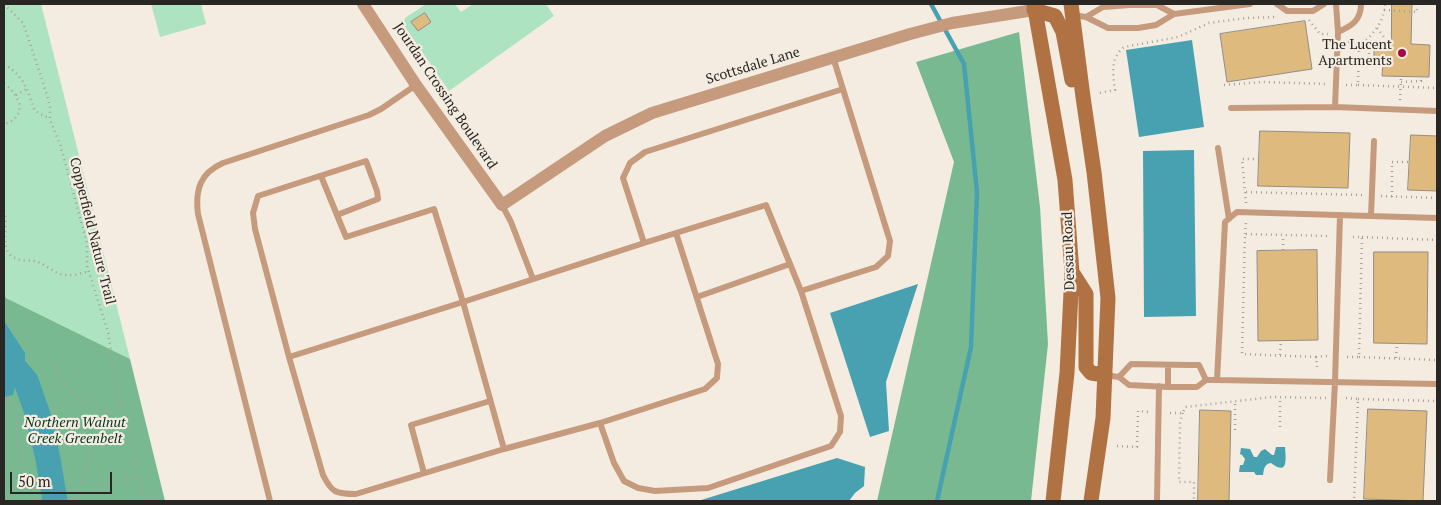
<!DOCTYPE html>
<html>
<head>
<meta charset="utf-8">
<style>
	body { margin:0 }
	#map { position:relative; width:1441px; height:505px; overflow:hidden; background:#f4ece1; font-family:"PT Serif",serif }
	canvas { display:block }
	.frame { position:absolute; inset:0; border:5px solid #292723; pointer-events:none }
	.scale { position:absolute; left:10px; top:472px; width:102px; height:22px; box-sizing:border-box; border:2px solid #292723; border-top:0; padding-left:6px; font-size:15px; line-height:18px; white-space:nowrap; color:#292723; -webkit-text-stroke:4px #f4ece1; paint-order:stroke }
</style>
</head>
<body>
<div id="map">
<canvas width="1441" height="505"></canvas>
<div class="frame"></div>
<div class="scale">50 m</div>
</div>
<script>
const c = document.querySelector('canvas').getContext('2d');
c.lineJoin = 'round';
function paint(path, color) {
  c.fillStyle = color;
  c.fill(path, 'evenodd');
}
function strokePath(path, color, width, dash) {
  c.strokeStyle = color;
  c.lineWidth = width;
  c.lineCap = dash ? 'butt' : 'round';
  c.setLineDash(dash || []);
  c.stroke(path);
}
function write(font, color, halo, rows, align = 'center') {
  c.font = font + ' "PT Serif",serif';
  c.lineWidth = 4.5;
  c.setLineDash([]);
  c.textBaseline = 'middle';
  c.strokeStyle = halo;
  c.fillStyle = color;
  for (const [text, x, y, turn = 0] of rows) {
    c.save();
    c.translate(x, y);
    c.rotate((+turn || 0) * Math.PI / 180);
    c.textAlign = isNaN(turn) ? turn : align;
    if (halo) c.strokeText(text, 0, 0);
    c.fillText(text, 0, 0);
    c.restore();
  }
}
paint(new Path2D(`
	M4,4H41L130,359L6,298L4,294Z
	M151,4H201L206,24L160,37Z
	M426,4H455L461,12L473,4H546L554,16L449,91L403,24L405,18Z`), '#aee3c2');
paint(new Path2D(`
	M1019,32L1040,207L1048,344L1031,501H877L954,162L916,62Z
	M4,294L6,298L130,359L165,501H4Z`), '#78b992');
paint(new Path2D(`
	M1192,40L1204,127L1139,137L1126,50Z
	M1194,150L1196,316L1144,317L1143,151Z
	M918,284L886,382L889,431L870,437L830,313Z
	M4,321L25,353V365L18,376L13,395L4,397Z
	M1276,447H1285C1286,460 1288,476 1271,463C1264,464 1264,469 1263,475H1256L1254,472H1239L1240,465H1243L1245,459L1242,455L1240,454L1241,448L1250,449L1254,457H1257L1261,451L1265,449L1272,455H1274Z
	M837,458L865,467L864,486L855,493L849,501H698Z`), '#48a1b1');
strokePath(new Path2D(`
	M931,4L964,64L977,192L971,347L937,501`), '#48a1b1', 4.5);
strokePath(new Path2D(`
	M4,361L11,364L26,381L38,415L48,459L55,501`), '#48a1b1', 25);
const building = new Path2D(`
	M1392,4H1412L1411,44L1430,45L1429,77L1382,76L1383,62H1374V44L1391,45Z
	M425,13L431,22L418,31L411,22Z
	M1305,21L1312,69L1227,82L1220,34Z
	M1260,131L1350,133L1348,188L1258,186Z
	M1411,135L1437,136V191L1408,190Z
	M1317,250L1318,340L1258,341L1257,251Z
	M1374,252H1428L1427,344L1374,343Z
	M1368,409L1427,411L1423,501L1364,499Z
	M1200,410L1231,411L1229,501H1198Z`);
paint(building, '#deba7e');
strokePath(building, '#938d83', 1);
strokePath(new Path2D(`
	M4,4L23,23L43,82L50,106V120L60,144L87,243V266L108,332L119,401L132,444L137,467L136,476L146,501
	M1384,10L1417,12L1416,4
	M1309,20L1320,34H1328
	M1377,28L1390,45
	M1359,47C1372,35 1384,23 1385,4
	M1360,47H1369V64H1378V62
	M4,64C25,77 27,89 35,111L50,119
	M1401,82L1421,81V77
	M4,84C21,95 28,117 4,124
	M1224,85L1263,82L1327,84
	M1346,85H1358L1359,47H1352V42H1348
	M1358,85L1437,88
	M1100,93L1115,90C1113,74 1110,58 1124,47L1178,37L1209,23L1246,18L1278,17
	M16,95L28,88
	M1400,100L1401,77
	M1246,192L1362,195
	M1381,196L1437,198
	M1392,197V162H1410
	M1246,203L1242,159H1259
	M4,211C8,224 2,238 7,250C8,253 12,257 15,258C22,262 28,260 34,261C46,263 55,275 66,275C75,276 81,273 89,271
	M1245,234L1246,222
	M1362,237L1437,240
	M1283,250V235
	M1280,355L1281,341
	M1316,357L1242,354L1245,234L1329,236
	M1347,357H1359L1362,237H1350
	M1359,357L1437,360
	M1396,358L1397,344
	M55,366L56,372L73,395L80,401L89,402L110,412
	M1317,367L1316,357L1327,356
	M4,398L8,397L17,419L19,444L29,482L36,495L42,501
	M1346,398L1358,399L1354,501
	M1358,399L1437,401
	M1170,413H1183L1185,407L1272,397L1326,398
	M1183,413L1180,422L1179,482H1194V501
	M1280,427V397
	M1235,430V402
	M1117,446L1137,447L1138,411L1149,412
	M76,496L85,472L93,440L104,418L119,401
	M64,501L119,481L136,476`), '#a6a098', 2.5, [1, 4]);
strokePath(new Path2D(`
	M1277,4L1287,11H1313L1324,4
	M1336,4L1338,32L1335,107L1437,111
	M1073,15L1086,17L1108,28H1138L1156,25L1174,14L1250,4
	M1086,17L1103,7L1130,5H1157L1174,14
	M1338,32C1352,26 1361,20 1361,4
	M833,57L890,241L888,256L876,267L801,291L841,416L840,432L831,446L708,488L655,491L638,488L624,481L614,463L600,423L504,449L463,302L644,243L623,178L630,163L645,152L843,89
	M1231,108L1335,107
	M1218,148L1229,219
	M321,176L346,237L434,209L463,302L289,357L323,475C332,493 336,494 356,494L504,449
	M502,205L511,222L533,279
	M1371,216L1374,141
	M676,233L766,205L801,291
	M697,297L790,264
	M289,357L255,229L253,213L258,196L366,161L377,191L378,199L337,215
	M1105,375L1119,377L1129,385L1168,387H1197L1206,380H1217L1437,384
	M1119,377L1131,364L1189,365H1199L1206,380
	M1217,380L1225,222L1237,212L1437,218
	M1168,387V365
	M600,423L705,389L717,378L718,364L676,233L644,243
	M424,473L411,425L490,401
	M1330,480L1335,382L1340,215
	M270,501L198,214C195,190 200,173 223,163L369,115L381,109L416,85
	M1157,501L1159,386`), '#c69b7d', 6);
strokePath(new Path2D(`
	M363,4L416,85L502,205L605,136L652,113L910,34L952,23L1034,10`), '#c69b7d', 12);
strokePath(new Path2D(`
	M1034,4L1065,180L1072,272L1067,373L1053,501
	M1071,4L1083,97L1094,172L1108,298L1103,418L1091,501
	M1034,10L1055,16L1063,32L1072,80
	M1072,272L1086,294V367L1091,373L1105,375`), '#b07243', 15);
for (const [x, y, r, color] of [
	[1402,53,5,"#a40b44"]
]) {
  const dot = new Path2D();
  dot.arc(x, y, r, 0, 2 * Math.PI);
  c.fillStyle = color;
  c.fill(dot);
  strokePath(dot, '#f4ece1', 2);
}
write('14px', '#292723', '#f4ece1', [
	["The Lucent",1392,45],
	["Apartments",1392,61]
], 'right');
write('14px', '#292723', '#f4ece1', [
	["Scottsdale Lane",753,66,-17],
	["Jourdan Crossing Boulevard",445,96,56],
	["Copperfield Nature Trail",92,231,76],
	["Dessau Road",1069,251,-92]
]);
write('italic 14px', '#00351c', '#f4ece1', [
	["Northern Walnut",75,423],
	["Creek Greenbelt",75,439]
]);
</script>
</body>
</html>
